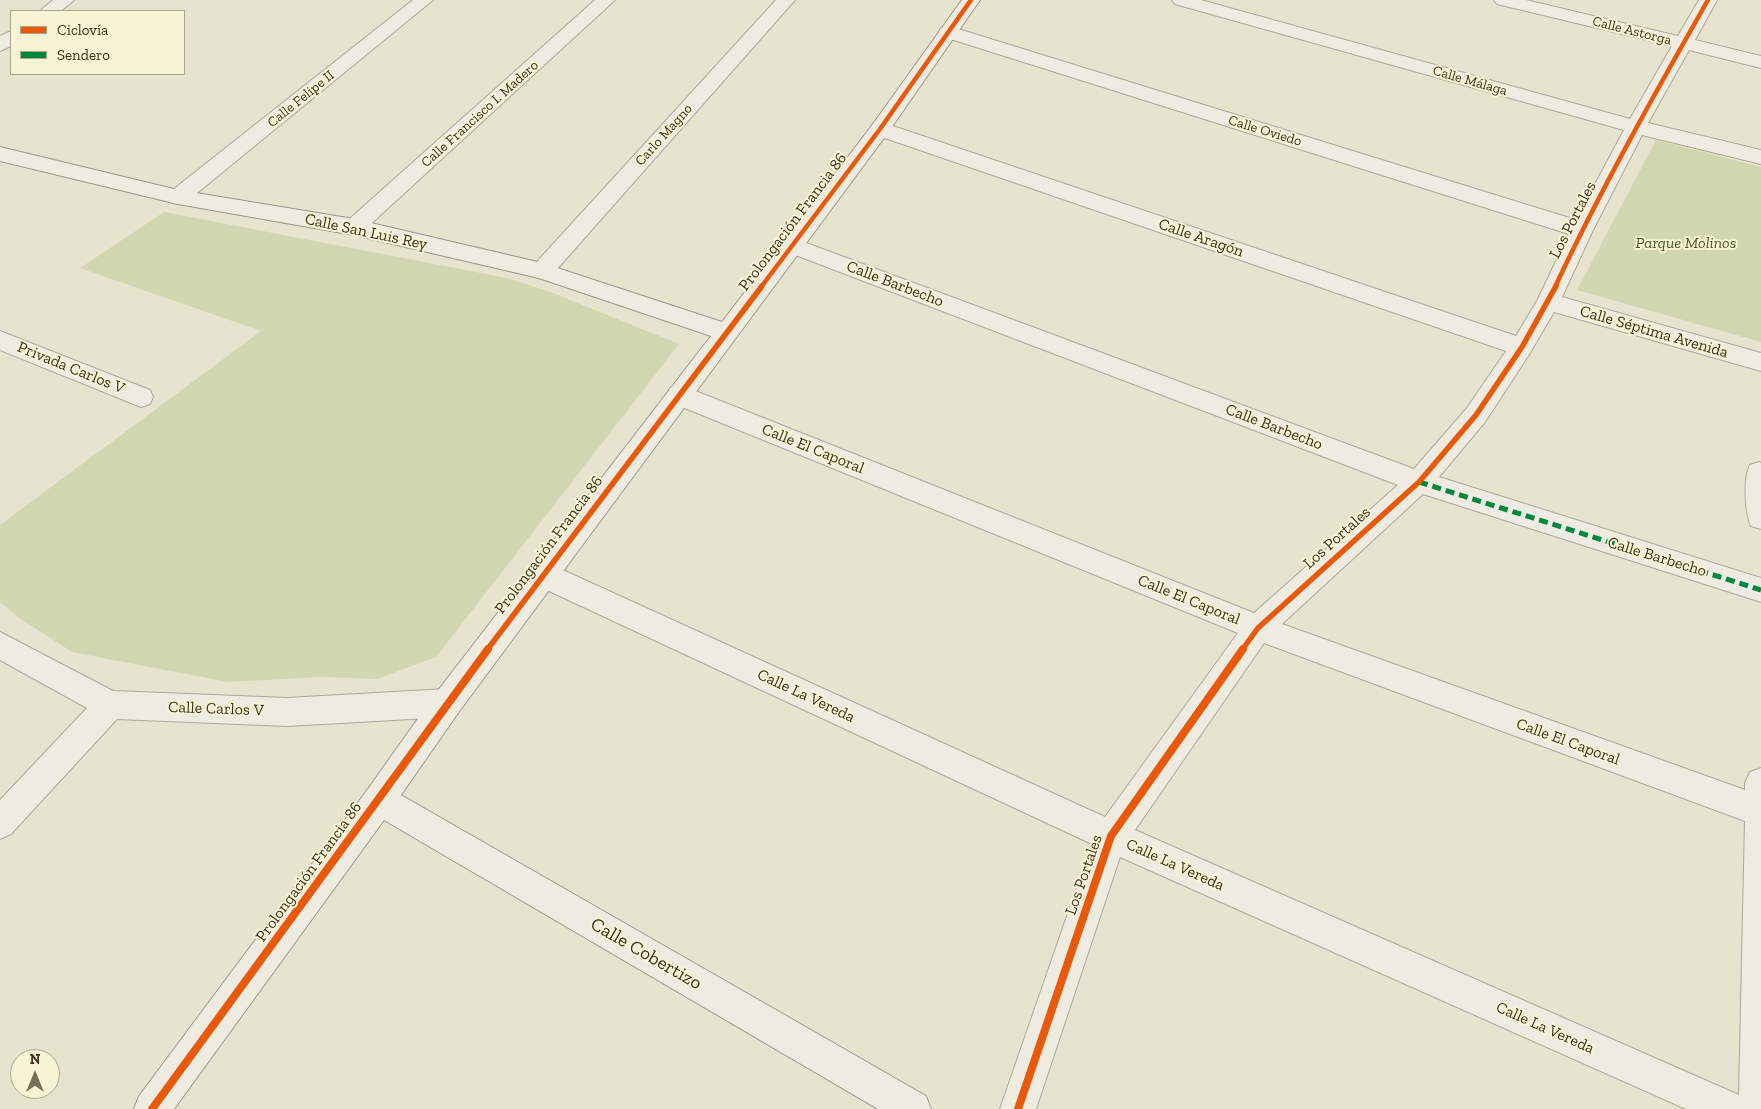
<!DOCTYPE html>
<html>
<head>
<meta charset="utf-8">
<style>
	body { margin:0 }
	#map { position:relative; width:1761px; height:1109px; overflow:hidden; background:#e6e3cf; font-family:"Zilla Slab",serif }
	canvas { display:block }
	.legend { position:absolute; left:10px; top:10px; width:175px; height:65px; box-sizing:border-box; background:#f7f3d5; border:1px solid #aca68c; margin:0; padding:6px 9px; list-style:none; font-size:15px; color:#3c321f }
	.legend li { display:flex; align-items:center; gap:10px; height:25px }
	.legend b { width:25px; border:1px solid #aca68c }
	.north { position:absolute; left:10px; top:1049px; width:50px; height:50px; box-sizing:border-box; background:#f7f3d5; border:1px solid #aca68c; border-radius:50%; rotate:0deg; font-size:14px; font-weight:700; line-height:20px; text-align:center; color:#3c321f }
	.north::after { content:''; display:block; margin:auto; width:18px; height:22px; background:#78705d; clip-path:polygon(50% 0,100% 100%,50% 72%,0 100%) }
</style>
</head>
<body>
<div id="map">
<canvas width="1761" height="1109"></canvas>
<ul class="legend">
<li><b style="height:6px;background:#e8590c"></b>Ciclovía</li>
<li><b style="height:6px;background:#00873e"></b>Sendero</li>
</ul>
<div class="north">N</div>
</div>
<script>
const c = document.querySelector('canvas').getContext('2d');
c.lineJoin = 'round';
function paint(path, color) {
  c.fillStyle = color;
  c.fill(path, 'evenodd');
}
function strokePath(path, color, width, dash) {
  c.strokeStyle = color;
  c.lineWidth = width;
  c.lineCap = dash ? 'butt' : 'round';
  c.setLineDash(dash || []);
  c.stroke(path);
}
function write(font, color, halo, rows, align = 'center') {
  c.font = font + ' "Zilla Slab",serif';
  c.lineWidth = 4;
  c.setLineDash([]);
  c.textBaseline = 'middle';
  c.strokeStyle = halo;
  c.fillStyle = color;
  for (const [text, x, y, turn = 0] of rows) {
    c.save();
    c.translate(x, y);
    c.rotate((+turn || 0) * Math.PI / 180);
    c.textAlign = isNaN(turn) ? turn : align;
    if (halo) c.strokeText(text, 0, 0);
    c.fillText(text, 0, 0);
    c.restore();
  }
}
paint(new Path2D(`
	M1656,140L1761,167V342L1577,290Z
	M164,212L507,278L553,293L679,344L436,657L377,679L320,677L228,682L72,652L18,617L0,602V525L261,331L80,268Z`), '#d1d8b1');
const street = new Path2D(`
	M53,0H74L61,11H40Z
	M413,0H433L186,202L178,204L170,202L167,197L170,192Z
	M595,0H615L362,232L354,235L346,232L343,227L346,222Z
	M776,0H795L550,277L542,279L534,277L531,271L534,265Z
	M1172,0H1201L1630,119L1672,46L1497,4L1494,0H1526L1678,36L1699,0H1717L1695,40L1761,56V68L1689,50L1648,123L1761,150V164L1642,135L1593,230L1562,297L1761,353V371L1554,312L1530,353L1485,422L1439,477L1761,578V602L1423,494L1282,624L1745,790V783L1750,772L1761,768V1109H1686L1120,857L1036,1109H1000L1092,844L534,584L530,575L534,566L544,563L554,566L1105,817L1238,633L670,402L667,395L670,388L679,385L688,388L1254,613L1398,485L785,251L782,246L785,241L793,238L801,241L1414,469L1467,408L1506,351L873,134L870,129L873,124L880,123L887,124L1516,336L1537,301L1569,234L941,36L939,32L941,28L948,26L955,28L1576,220L1624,130L1175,4ZM1264,643L1745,821L1739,1095L1135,830Z
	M11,31V46L0,51V36Z
	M0,331L150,390L153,397L150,404L141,407L0,350Z
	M1759,462L1761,463V529L1751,526C1745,513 1743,478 1750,465Z
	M0,632L113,691L287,698L447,689L458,693L462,703L458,713L447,717L287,726L117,719L11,834L0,839V800L87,708L0,660Z`);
const secondary = new Path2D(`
	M962,0H980L887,134L458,713L401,795L926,1096L931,1109H878L384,820L174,1109H134L139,1096L368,789L436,693L711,336L539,278L354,235L178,204L0,161V147L178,190L354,219L542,263L722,322L873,124Z`);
strokePath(street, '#aca898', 2);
strokePath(secondary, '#9b9788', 2);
paint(street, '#eeece1');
paint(secondary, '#eeece1');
strokePath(new Path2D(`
	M1419,482L1761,590`), '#00873e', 5, [9, 5]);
strokePath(new Path2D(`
	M761,287L880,129L971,0
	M1555,287C1601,189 1654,95 1708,0`), '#e8590c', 4.5);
strokePath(new Path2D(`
	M487,650L762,286
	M1242,650L1258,628L1419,482L1476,415L1522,347L1556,286`), '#e8590c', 5.5);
strokePath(new Path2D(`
	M152,1109L488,649
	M1018,1109L1111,836L1243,649`), '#e8590c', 8);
write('14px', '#3c321f', '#f7f3d5', [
	["Calle Astorga",1632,31,14],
	["Calle Málaga",1470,81,16],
	["Calle Felipe II",301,99,-39],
	["Calle Francisco I. Madero",480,114,-42],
	["Calle Oviedo",1265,131,17],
	["Carlo Magno",664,135,-48]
]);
write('16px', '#3c321f', '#f7f3d5', [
	["Los Portales",1573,220,-63],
	["Prolongación Francia 86",793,222,-53],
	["Calle San Luis Rey",366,232,12],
	["Calle Aragón",1201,238,19],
	["Calle Barbecho",895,284,21],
	["Calle Séptima Avenida",1654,332,16],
	["Privada Carlos V",71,368,22],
	["Calle Barbecho",1274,427,21],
	["Calle El Caporal",813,449,22],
	["Los Portales",1337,538,-42],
	["Prolongación Francia 86",549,545,-53],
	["Calle Barbecho",1657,557,17],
	["Calle El Caporal",1189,600,22],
	["Calle La Vereda",806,696,25],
	["Calle Carlos V",216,709,2],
	["Calle El Caporal",1568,742,20],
	["Calle La Vereda",1175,865,24],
	["Prolongación Francia 86",309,872,-54],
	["Los Portales",1084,875,-71],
	["Calle La Vereda",1545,1028,24]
]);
write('italic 16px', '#435924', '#f7f3d5', [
	["Parque Molinos",1686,243]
]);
write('19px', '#3c321f', '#f7f3d5', [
	["Calle Cobertizo",646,954,30]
]);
</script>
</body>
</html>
